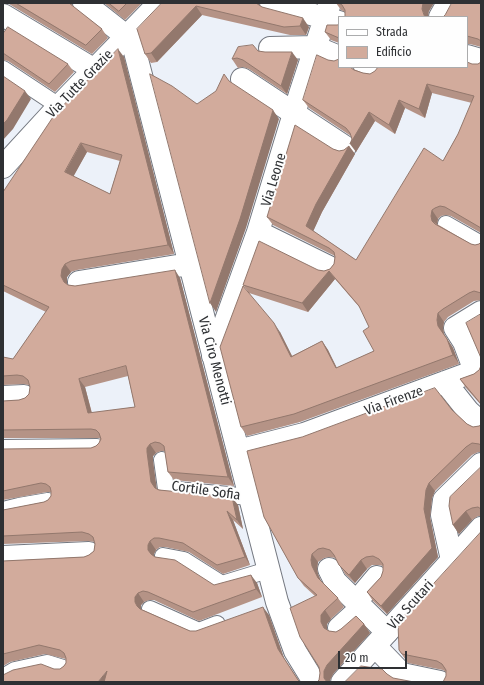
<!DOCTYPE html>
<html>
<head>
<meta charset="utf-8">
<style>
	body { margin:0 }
	#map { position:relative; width:484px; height:685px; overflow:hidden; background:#ecf1f9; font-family:"Fira Sans Condensed",sans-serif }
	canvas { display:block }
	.frame { position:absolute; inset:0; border:4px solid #2e3033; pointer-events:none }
	.legend { position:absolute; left:338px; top:16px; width:130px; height:52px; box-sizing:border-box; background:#fefefe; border:1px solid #abacad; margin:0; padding:5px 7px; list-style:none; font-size:12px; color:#2e3033 }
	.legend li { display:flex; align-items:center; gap:8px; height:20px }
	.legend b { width:20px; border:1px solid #abacad }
	.scale { position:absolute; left:338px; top:651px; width:69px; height:18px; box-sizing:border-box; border:2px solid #2e3033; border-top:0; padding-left:5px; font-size:12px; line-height:14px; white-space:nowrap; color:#2e3033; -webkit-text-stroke:3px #fefefe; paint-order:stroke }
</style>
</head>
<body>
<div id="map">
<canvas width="484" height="685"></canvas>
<div class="frame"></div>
<ul class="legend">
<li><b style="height:5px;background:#fff"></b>Strada</li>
<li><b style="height:11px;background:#d2ab9c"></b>Edificio</li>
</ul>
<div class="scale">20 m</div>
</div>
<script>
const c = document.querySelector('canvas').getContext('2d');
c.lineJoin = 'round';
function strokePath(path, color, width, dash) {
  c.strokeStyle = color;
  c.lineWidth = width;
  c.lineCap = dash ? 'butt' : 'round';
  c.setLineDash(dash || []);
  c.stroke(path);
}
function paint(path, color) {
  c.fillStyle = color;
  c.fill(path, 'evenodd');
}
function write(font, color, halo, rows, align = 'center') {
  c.font = font + ' "Fira Sans Condensed",sans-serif';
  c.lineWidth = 4;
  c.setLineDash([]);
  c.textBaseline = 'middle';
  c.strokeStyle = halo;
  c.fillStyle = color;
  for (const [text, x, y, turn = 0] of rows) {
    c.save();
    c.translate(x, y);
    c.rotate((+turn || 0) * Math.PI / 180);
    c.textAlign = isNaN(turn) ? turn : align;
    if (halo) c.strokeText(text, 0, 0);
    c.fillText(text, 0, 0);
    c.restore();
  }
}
const pedestrian = new Path2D(`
	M3,69L59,106
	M446,224L481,244
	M3,448L97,447
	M162,460L166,489L249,497
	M3,510L19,506L48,501
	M163,556L184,560L222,584L268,570
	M150,609L199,631L217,624
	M3,677L15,670L47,663L63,668`);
const minor = new Path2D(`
	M84,3L126,36L133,44L277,602L295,651L314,682
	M271,3L339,22
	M3,15L93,69
	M440,17L448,3
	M270,48L315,47L339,57
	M467,56L481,60
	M365,67L373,70L374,67
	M242,79L345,147
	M258,232L329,267
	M79,282L189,264
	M213,356L258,232L300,94L330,3
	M445,382L468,411L481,423
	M3,397L24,396
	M238,451L304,434L475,371L464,342L455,328L481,312
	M3,557L89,553
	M452,560L442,515L444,500L481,464
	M329,569L335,581L387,632
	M356,602L377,577
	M339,628L362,607
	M375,646L402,674L440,682`);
const tertiary = new Path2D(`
	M3,167L59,106L159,3
	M342,682L481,528`);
strokePath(pedestrian, '#747880', 18);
strokePath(minor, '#747880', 24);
strokePath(tertiary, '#747880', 24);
strokePath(pedestrian, '#fff', 16);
strokePath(minor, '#fff', 22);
strokePath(tertiary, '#fff', 22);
paint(new Path2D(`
	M5,3H72V6L102,29L108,38L92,54L9,4Z
	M104,3H142L125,20Z
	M162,3H259V5L262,7L309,27L306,35H290L202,15L157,62L151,63L145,54Z
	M336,3H434L429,11L345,12L341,10Z
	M481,3V47L470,44H467V17L445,15Z
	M339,24V43L331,40L325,32Z
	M3,34L68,64L74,72L55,92L8,61L3,60Z
	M258,51L298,60L287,94L249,69L243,67L238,68L232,59Z
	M124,57L174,254L77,270L71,272L67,277V284L68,285L75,286L180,278L234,486L174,480L168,472L165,451H161L156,453L153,456V461L156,489L238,505L243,529L233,520L250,565L223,574L189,552L165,547H160L156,550L154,554V556L214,585L257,583L262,597L199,621L154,600H149L144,602L141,605V609L190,631H196L269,615L284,658L300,682L54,669H60L64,666L66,663V659L45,654L10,662L3,666V561L84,557L89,555L94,551L95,544V542L88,541L3,544V510L44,502L48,500L51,496V492H47L3,500V449L91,448L96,446L99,443L100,438H3V401L19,400L25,398L29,394L30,387L29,385L23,384L3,385V357L13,359L46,312L3,291V192ZM87,152L120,161L110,194L73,176ZM128,376L135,407L92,413L85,387Z
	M328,60L334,61L363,73L370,74L472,64H478L481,62V233L451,216L446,215L441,216L438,219L437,224L471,244L475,245L479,244L481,242V300L474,301L448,317L444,322L443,328L444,334L453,348L459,364L300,422L247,436L241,427L280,332L292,356L322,341L328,350L337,368L374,351L369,327L361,309L335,279L308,312L249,293L243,285L318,270L324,271L330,269L334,264L335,257V256L273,225L267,217L333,149L339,151L344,150L349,146L355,154L322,212L313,231L356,260L443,161L458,134L472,103L432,93L425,118L405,108L395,134L375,121L356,152L351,136L309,108L303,100Z
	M481,366V405L466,388L460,379L474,374L479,370Z
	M452,410L467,424L473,427L479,426L481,425V452H478L472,455L435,491L432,498L430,517L438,557L387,614L373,601L367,592L381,577L383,571V566L379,565H372L367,569L355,583L345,574L336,558L329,557L324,558L318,562L317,569L318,574L321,582L338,598L344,607L331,619L327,624V630L329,631L336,632L364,624L370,633L333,674L330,680V682H317L319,680L320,673L315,596L304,586L298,578L264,517Z
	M481,467V516H478L472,520L459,534L453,525Z
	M481,532V682H444L446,676V672L443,670L408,663L405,659L399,650Z`), '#b59386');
paint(new Path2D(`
	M423,3H434L429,11L428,17H425L424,15L422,9Z
	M196,6L202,15L157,62L151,53Z
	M303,18L309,27L306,35L300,26Z
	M118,49L124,57L174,254L168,245Z
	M292,52L298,60L287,94L281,86Z
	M427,84L432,93L425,118L419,109Z
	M25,91L31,99L13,129L3,140V124Z
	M399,100L405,108L395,134L389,125Z
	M273,110L279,119L246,228L216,312L210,303Z
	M369,112L375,121L356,152L350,144Z
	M81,143L87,152L71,181L65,172Z
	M349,146L355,154L322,212L312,234L306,226L316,204Z
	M432,210L438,219L437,224L432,221L431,216Z
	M65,264L71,272L67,277V284L64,282L61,276L62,269Z
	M175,270L180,278L234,486L228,477Z
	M329,271L335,279L308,312L302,303Z
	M438,313L444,322L443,328L444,334L453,348L459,364L453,355L438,326L437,320Z
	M274,323L280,332L297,366L291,357Z
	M322,341L328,350L341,377L336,368Z
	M79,379L85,387L94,422L88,413Z
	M150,444L156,453L153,456V461L157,490L161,497L151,482L147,452V448Z
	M429,483L435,491L432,498L430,517L438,557L387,614L381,606L424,509L426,490Z
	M232,497L238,505L243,529L237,520Z
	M227,511L233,520L250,565L245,557Z
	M466,511L472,520L459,534L453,525Z
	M150,541L156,550L154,554V559L148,550V545Z
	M312,554L318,562L317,569L318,574L324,587L318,578L312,566L311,560Z
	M361,560L367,569L355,583L349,575Z
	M251,575L257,583L262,597L256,589Z
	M138,593L144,602L141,605V610L137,606L135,602V597Z
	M263,607L269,615L284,658L299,682L278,649Z
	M325,610L331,619L327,624V630L324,628L321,622V615Z
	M364,624L370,633L333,674L330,680V682H327L324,678V671L327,665Z
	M107,671L111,682H98Z`), '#93786d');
const building = new Path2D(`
	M16,3H69L102,29L86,45Z
	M109,3H127L119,11Z
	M162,3H256L262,7L303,18L300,26L284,27L196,6L151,53L145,54L137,29Z
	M338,3H423L422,9L424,15L425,17H345V10L342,5Z
	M452,3H481V41L478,39L467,36V17H443L445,15Z
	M339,24V38L325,32L327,25H337Z
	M8,27L68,64L49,84L3,53V34Z
	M253,45L258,51L265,52H292L281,86L243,60L237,58L232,59L238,47Z
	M118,49L168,245L71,261L65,264L62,269L61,276L64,282L68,285L75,286L175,270L228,477L168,472L164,446L160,443L155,442L150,444L147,448V452L151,482L155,488L159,490L232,497L237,520L227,511L245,557L217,565L183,543L159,538H154L150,541L148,545V550L151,554L155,557L175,560L214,585L251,575L256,589L193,612L148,592L143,591L138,593L135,597V602L137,606L140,609L190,631H196L263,607L278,649L298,680L300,682H104L107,671L98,682H3V675L13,670L41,664L54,669H60L64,666L66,663V658L64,653L60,650L39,645L3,654V561L84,557L89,555L94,551L95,544L93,537L89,534L82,532L3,536V510L44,502L48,500L51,496V491L50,487L46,484L41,483L3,491V449L91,448L96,446L99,443L101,439L99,433L96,430L91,429L3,430V401L19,400L25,398L29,394L30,387L28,380L23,376L17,375L3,376V357L13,359L49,307L3,285V192L55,114ZM81,143L122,155L110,194L65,172ZM126,366L135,407L88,413L79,379Z
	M317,55L328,60L334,61L339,59V67H350L354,70L363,73L370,74L375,71L378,67H467V62L472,64H478L481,62V228L445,207L440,206L435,208L432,210L431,216L432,221L435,224L471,244L475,245L479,244L481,242V293L474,291L469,293L443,309L438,313L437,320L438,326L447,339L453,355L294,414L241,427L220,347L243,286L274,323L291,357L322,341L336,368L374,351L363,331L369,327L359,306L329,271L302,303L243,285L259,241L318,270L324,271L330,269L334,264L335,257L334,252L329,248L267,217L295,125L333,149L339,151L344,150L349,146L316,204L306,226L356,260L424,148L443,161L458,134L474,96L427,84L419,109L399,100L389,125L369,112L350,144L352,139L350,133L346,128L303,100Z
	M150,74L172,86L197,104L216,91L224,74L229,81L273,110L240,219L210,303Z
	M3,76L25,91L7,120L3,124Z
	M481,314V361V358L466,323Z
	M481,366V404L460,379L474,374L479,370Z
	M435,388L452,410L467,424L473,427L479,426L481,425V445L479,444L472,443L466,447L429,483L426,490L424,509L432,548L381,606L367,592L381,577L383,571V564L379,559L373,556L366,557L361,560L349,575L339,565L334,555L330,550L323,548L318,549L312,554L311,560L312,566L318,578L338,598L325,610L321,615V622L324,628L329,631L336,632L341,629L356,616L364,624L327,665L324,671V678L327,682H317L319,680L320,673L319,667L300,637L290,608L317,595L298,578L264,517L247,451L302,437Z
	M481,467V509L478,507L472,508L466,511L453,525L449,506L450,497Z
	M481,532V682H443L446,676V670L442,664L437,661L402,654L399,650L398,623Z
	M361,666L382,669L387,674L393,678L414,682H345Z`);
paint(building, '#d2ab9c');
strokePath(building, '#93786d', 1);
write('14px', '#2e3033', '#fefefe', [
	["Via Tutte Grazie",80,84,-46],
	["Via Leone",274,180,-73],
	["Via Ciro Menotti",214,361,75],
	["Via Firenze",394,401,-20],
	["Cortile Sofia",206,491,8],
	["Via Scutari",411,605,-48]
]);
</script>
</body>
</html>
